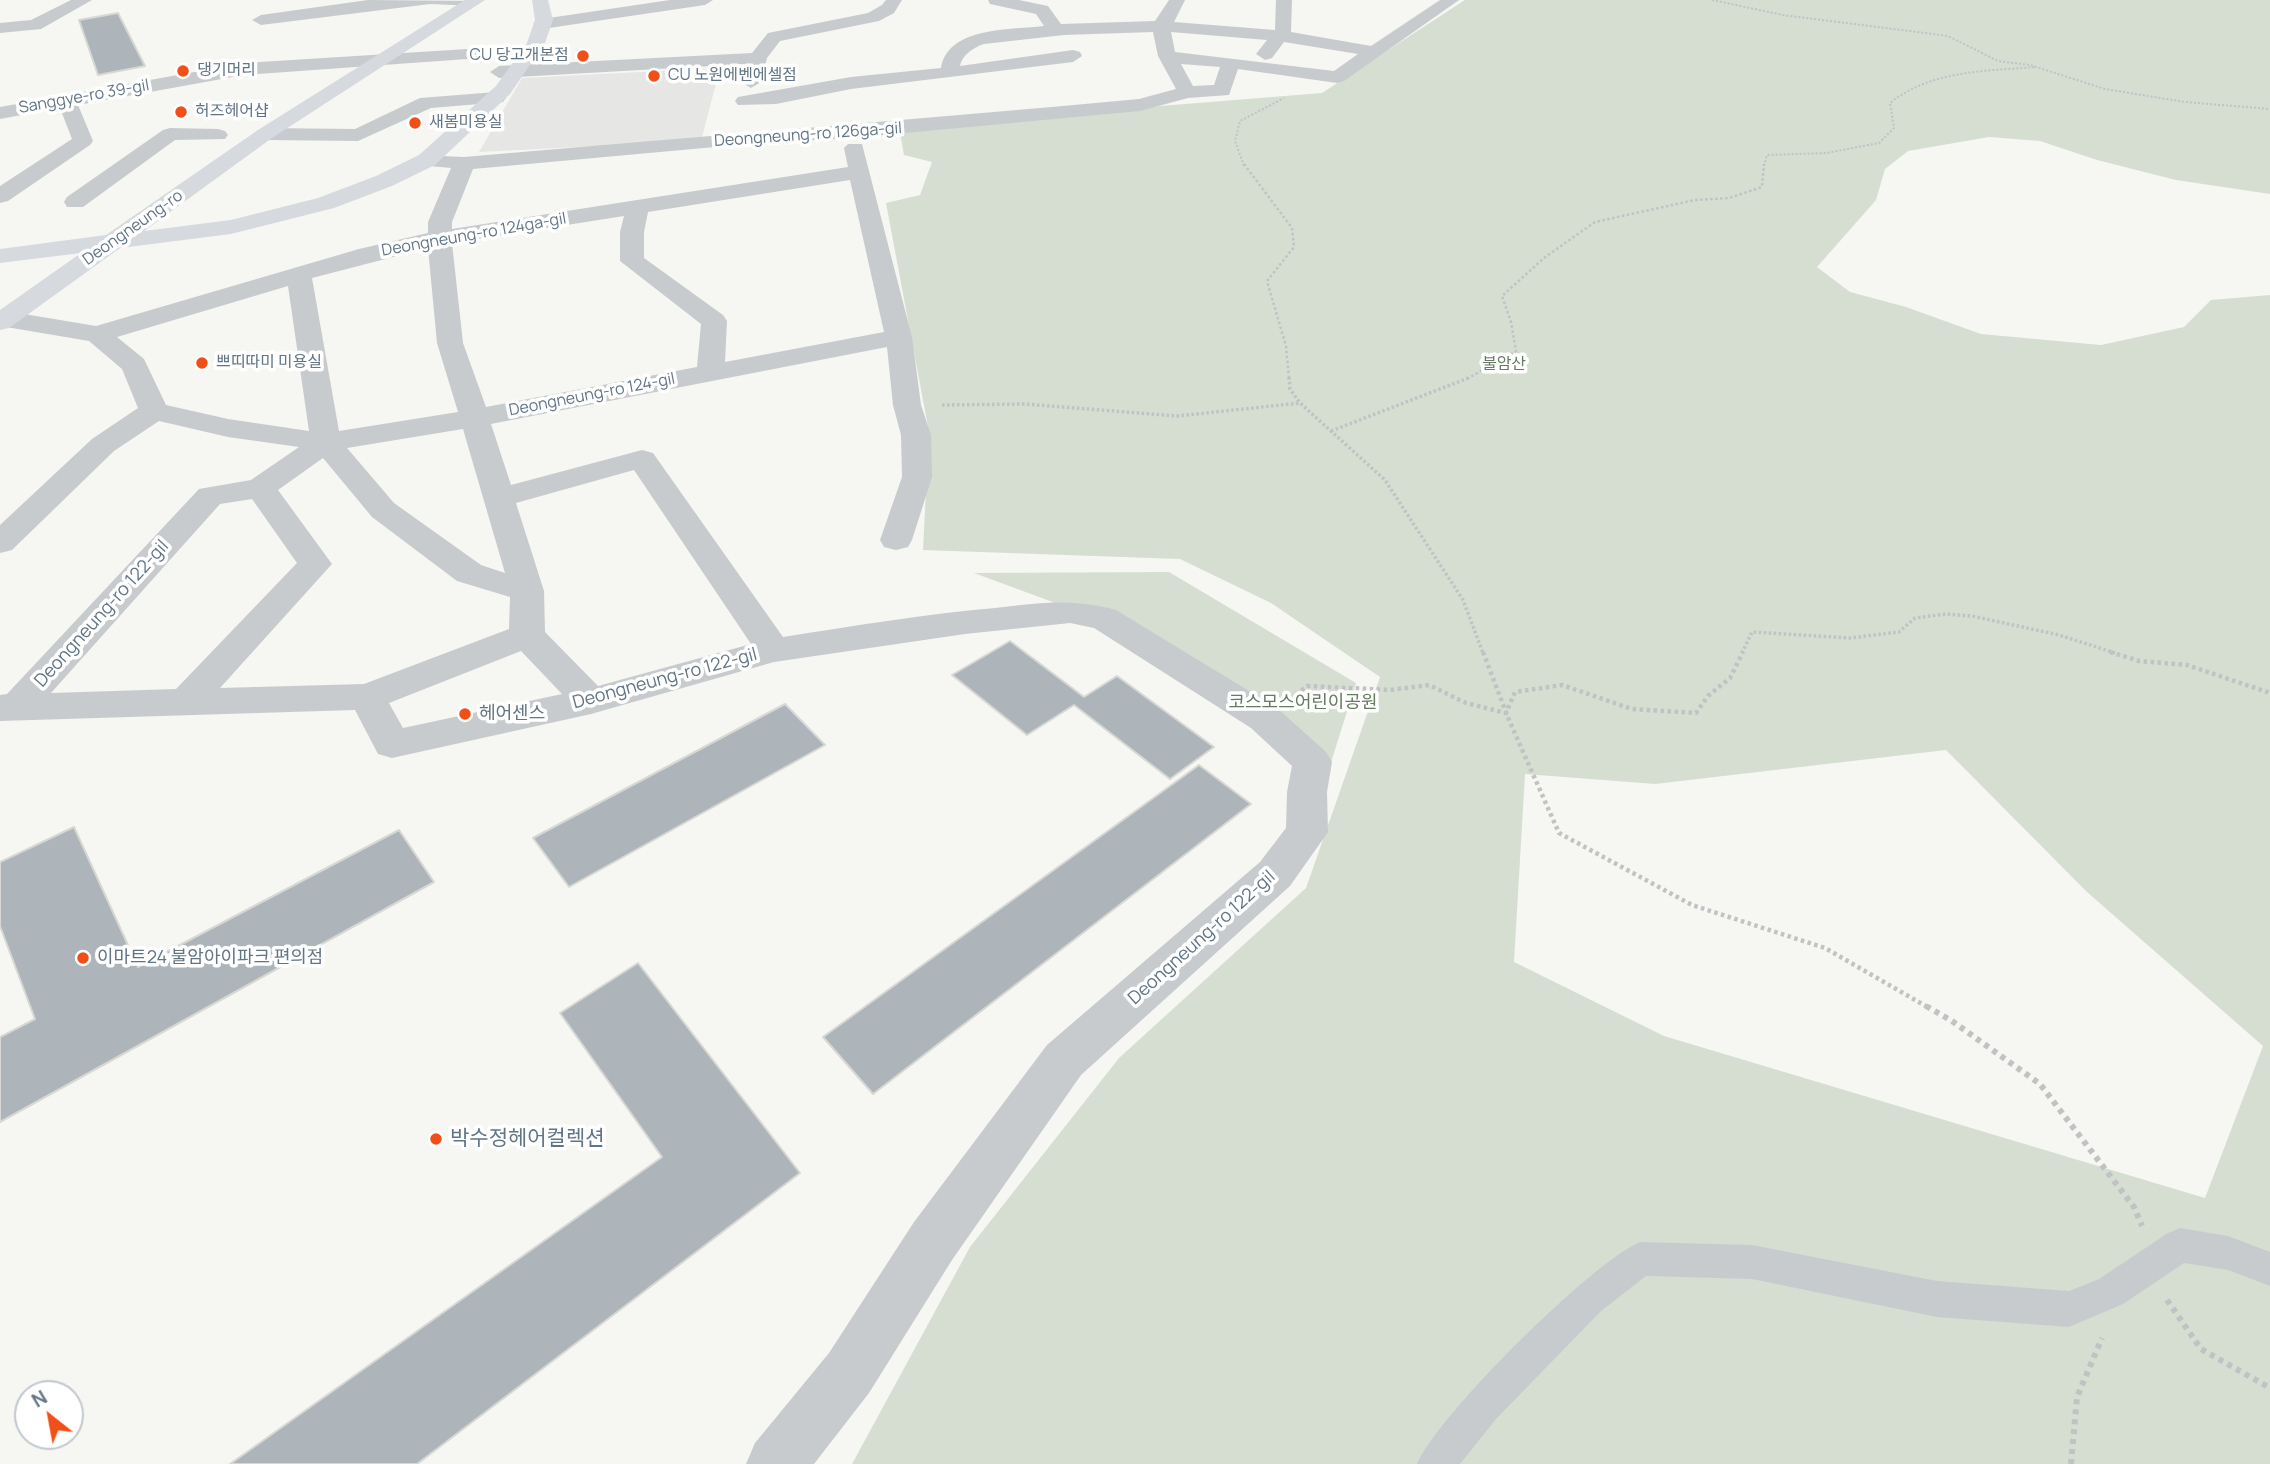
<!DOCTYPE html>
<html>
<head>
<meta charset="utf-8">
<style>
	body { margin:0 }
	#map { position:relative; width:2270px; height:1464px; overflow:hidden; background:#f6f6f2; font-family:Manrope,sans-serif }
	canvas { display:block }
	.north { position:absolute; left:14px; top:1380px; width:70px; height:70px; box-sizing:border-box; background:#fff; border:2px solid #c0c8ce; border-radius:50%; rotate:329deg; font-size:19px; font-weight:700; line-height:28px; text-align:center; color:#627585 }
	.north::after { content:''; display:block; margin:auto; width:24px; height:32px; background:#f04f18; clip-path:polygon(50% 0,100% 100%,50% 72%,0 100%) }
</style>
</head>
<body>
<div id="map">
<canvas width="2270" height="1464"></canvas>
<div class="north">N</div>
</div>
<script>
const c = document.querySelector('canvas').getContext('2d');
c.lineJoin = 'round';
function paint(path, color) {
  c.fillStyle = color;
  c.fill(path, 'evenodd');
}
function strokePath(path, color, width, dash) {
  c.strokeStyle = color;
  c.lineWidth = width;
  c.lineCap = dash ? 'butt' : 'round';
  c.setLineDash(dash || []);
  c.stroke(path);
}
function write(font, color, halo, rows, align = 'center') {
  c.font = font + ' Manrope,"Noto Sans KR",sans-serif';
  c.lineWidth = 7;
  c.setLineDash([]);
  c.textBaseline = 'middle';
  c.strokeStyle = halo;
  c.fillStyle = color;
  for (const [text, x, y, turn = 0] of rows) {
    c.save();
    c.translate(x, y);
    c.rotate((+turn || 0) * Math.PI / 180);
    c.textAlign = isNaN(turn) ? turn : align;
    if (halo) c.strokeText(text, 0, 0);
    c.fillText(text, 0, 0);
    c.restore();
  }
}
paint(new Path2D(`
	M720,68L701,141L479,152L522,78Z`), '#e6e7e5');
paint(new Path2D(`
	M1465,0H2270V194L2176,180L2097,160L2040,141L1989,137L1908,151L1885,169L1876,200L1817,267L1850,292L1906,307L1981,334L2101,345L2184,327L2211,300L2270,295V1464H852L970,1247L1119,1058L1306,888L1380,677L1271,603L1180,559L923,550L929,432L886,203L920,195L932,162L904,155L899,127L1322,93ZM1946,750L2087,892L2263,1046L2205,1198L1664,1036L1514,962L1525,774L1655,784Z
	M1169,572L1356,683L1327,775L1096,618L974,573Z`), '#d6ded2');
const building = new Path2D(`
	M118,13L145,66L98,75L79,20Z
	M1010,641L1084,697L1117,676L1214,747L1170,779L1074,705L1027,735L952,675Z
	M785,704L825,745L569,887L533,838Z
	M1199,765L1251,804L873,1094L823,1037Z
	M74,827L138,967L399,830L434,882L0,1122V1037L35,1019L0,926V862Z
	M638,963L800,1173L417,1464H230L662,1157L560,1013Z`);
paint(building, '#adb5ba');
strokePath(building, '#d7d7d4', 2);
strokePath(new Path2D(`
	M1712,0L1783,15L1948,36L1998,61L2030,65L2105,89L2185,102L2270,109
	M1244,166L1235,141L1240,121L1284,98
	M1764,166L1767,155L1827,153L1879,143L1894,128L1890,103C1931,70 1986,71 2036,67`), '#c0c2c4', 2, [2, 2]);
strokePath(new Path2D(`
	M1244,164L1292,228L1294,247L1267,281L1286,346L1289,379
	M1467,379L1516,351L1511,322L1502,296L1544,258L1595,222L1695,200L1729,198L1762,187L1764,164`), '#c0c2c4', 2.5, [2.5, 2.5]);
strokePath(new Path2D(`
	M1289,377L1290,389L1300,403
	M942,405L1025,404L1177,416L1300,403L1385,480L1463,600L1483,653
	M1331,431L1471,377
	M1742,653L1752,632L1850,638L1899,632L1915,618L1946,614L1972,616L2059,635L2115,653`), '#c0c2c4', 3.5, [2.5, 2.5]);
strokePath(new Path2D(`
	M1483,652L1509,720L1559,833L1692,905L1825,948L1929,1008
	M2110,652L2139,661L2187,665L2270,693
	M1296,695L1307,686L1390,690L1429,685L1466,703L1506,713L1515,692L1562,685L1632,709L1696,713L1708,696L1730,678L1743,652`), '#c0c2c4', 4.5, [3.5, 3.5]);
strokePath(new Path2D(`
	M1926,1006L1952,1021L2040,1084L2134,1207L2142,1226
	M2167,1300L2201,1349L2270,1388
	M2071,1464L2077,1397L2102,1338`), '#c0c2c4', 6, [5, 5]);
paint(new Path2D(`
	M2180,1228L2228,1236L2270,1252V1286L2228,1270L2184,1263L2123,1304L2069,1327L1937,1317L1752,1279L1646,1276L1601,1311L1496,1419L1460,1464H1417C1437,1416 1592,1262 1640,1242L1752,1245L1937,1281L2069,1291L2099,1279L2168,1233Z`), '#c8cbce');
paint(new Path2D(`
	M71,0H92L41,29L0,33V23L31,20Z
	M368,0L483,1L475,6L430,4L261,25L252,20L261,15Z
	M670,0H713L705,5L542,29L533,24L542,19Z
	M886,0H902L894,13L879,21L780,41L767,58L761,82L751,88L741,82L747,64L499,78L490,72L499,66L752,53L768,33L868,13L882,5Z
	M988,0H1019L1048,6L1061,24L1155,21L1169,0H1185L1174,22L1275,30L1276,0H1292L1291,32L1371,46L1440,0H1459L1344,81L1337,83L1238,69L1229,95L1188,98L1140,111L852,138L737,145L473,169L452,222V229L848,167L844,148L848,144H862L912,337L921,405L931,435L932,477L912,540L908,547L896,550L884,547L880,540L902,477L901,435L893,405L887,347L491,424L511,485L642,450L653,453L783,637C854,626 924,614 995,608C1039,603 1072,598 1116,610L1277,708L1326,752L1332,762L1327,792L1328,832L1290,886L1081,1075L952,1260L869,1393L814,1464H746L755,1443L829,1353L914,1222L1047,1045L1260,862L1286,828L1287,792L1292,766L1251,728L1094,628L1070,623L965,634L774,662L591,714L392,758L378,754L355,710L0,721V695L7,694L199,489L251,480L299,447L228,437L159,421L114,451L12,550L0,553V525L92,439L138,408L122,369L89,341L0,326V310L96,326L359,249L428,233V222L451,168L419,165L416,160L419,155L464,157C689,137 914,120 1139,99L1176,89L1158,56L1153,32L1064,35L984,44C974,47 962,55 960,66L1073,50L1080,52L1082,56L1073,62L851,89L776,104L738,105L735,101L738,97L851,77L941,68C948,26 1012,30 1044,26L1036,14L990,4ZM1171,32L1267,40L1256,54L1265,60L1272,58L1284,42L1358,54L1334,71L1175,52ZM1181,64L1220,67L1214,85L1193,86ZM850,180L884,332L725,362L727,321L723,315L644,258V232L648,212ZM624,216L620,232V261L701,324L697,367L486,407L463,343L452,243ZM428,248L437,343L458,412L339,431L312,278ZM288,286L309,431L228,419L166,405L144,359L117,337ZM463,429L505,573L481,565L394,503L347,448ZM323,458L372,517L457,581L510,597L509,629L364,684L220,688L332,564L278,490ZM634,470L751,644L598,686L545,632L544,591L516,503ZM252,499L297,563L176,689L51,693L220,504ZM521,651L562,694L403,728L389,703Z
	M531,45L540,50L537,54L244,75L78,105L93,141L90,145L8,201L0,203V186L72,139L60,108L0,119V107L244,63Z
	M496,92L503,94L506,98L503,102L431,108L358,141L265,140L258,138L255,134L258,130L265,128L355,129L420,98Z
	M170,128L218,129L225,131L228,135L225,139L175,140L83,207H67L64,202L67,197L163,130Z`), '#c8cbce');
paint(new Path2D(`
	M465,0H485L272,138L144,231L231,220L318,198L376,176L419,155L496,86L527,43L535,20L532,0H548L553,20L545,43L510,94L435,165L392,186L334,208L231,234L120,248L9,328L0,330V310L81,253L0,263V249L106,235L258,130Z`), '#d6dadf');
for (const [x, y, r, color] of [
	[583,56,7,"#f04f18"],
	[183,71,7,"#f04f18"],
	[654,76,7,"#f04f18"],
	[181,112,7,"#f04f18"],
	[415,123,7,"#f04f18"],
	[202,363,7,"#f04f18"],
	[465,714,7,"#f04f18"],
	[83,958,7,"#f04f18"],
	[436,1139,7,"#f04f18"]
]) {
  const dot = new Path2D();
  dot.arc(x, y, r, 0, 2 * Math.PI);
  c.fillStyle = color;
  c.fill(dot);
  strokePath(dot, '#fff', 2.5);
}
write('16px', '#627585', '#fff', [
	["CU 당고개본점",569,56,"right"],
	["댕기머리",197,71],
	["CU 노원에벤에셀점",668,76],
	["허즈헤어샵",195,112],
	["새봄미용실",429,123],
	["쁘띠따미 미용실",216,363]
], 'left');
write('16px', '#627585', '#fff', [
	["Sanggye-ro 39-gil",84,97,-10],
	["Deongneung-ro 126ga-gil",808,135,-4],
	["Deongneung-ro",133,228,-35],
	["Deongneung-ro 124ga-gil",474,235,-10],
	["Deongneung-ro 124-gil",592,395,-11]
]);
write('16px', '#667c62', '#fff', [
	["불암산",1504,365]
]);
write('18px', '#627585', '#fff', [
	["Deongneung-ro 122-gil",102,614,-48],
	["Deongneung-ro 122-gil",665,679,-15],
	["Deongneung-ro 122-gil",1202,938,-42]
]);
write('18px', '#667c62', '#fff', [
	["코스모스어린이공원",1303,703]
]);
write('18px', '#627585', '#fff', [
	["헤어센스",479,714],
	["이마트24 불암아이파크 편의점",97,958]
], 'left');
write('21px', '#627585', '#fff', [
	["박수정헤어컬렉션",450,1139]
], 'left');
</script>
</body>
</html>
